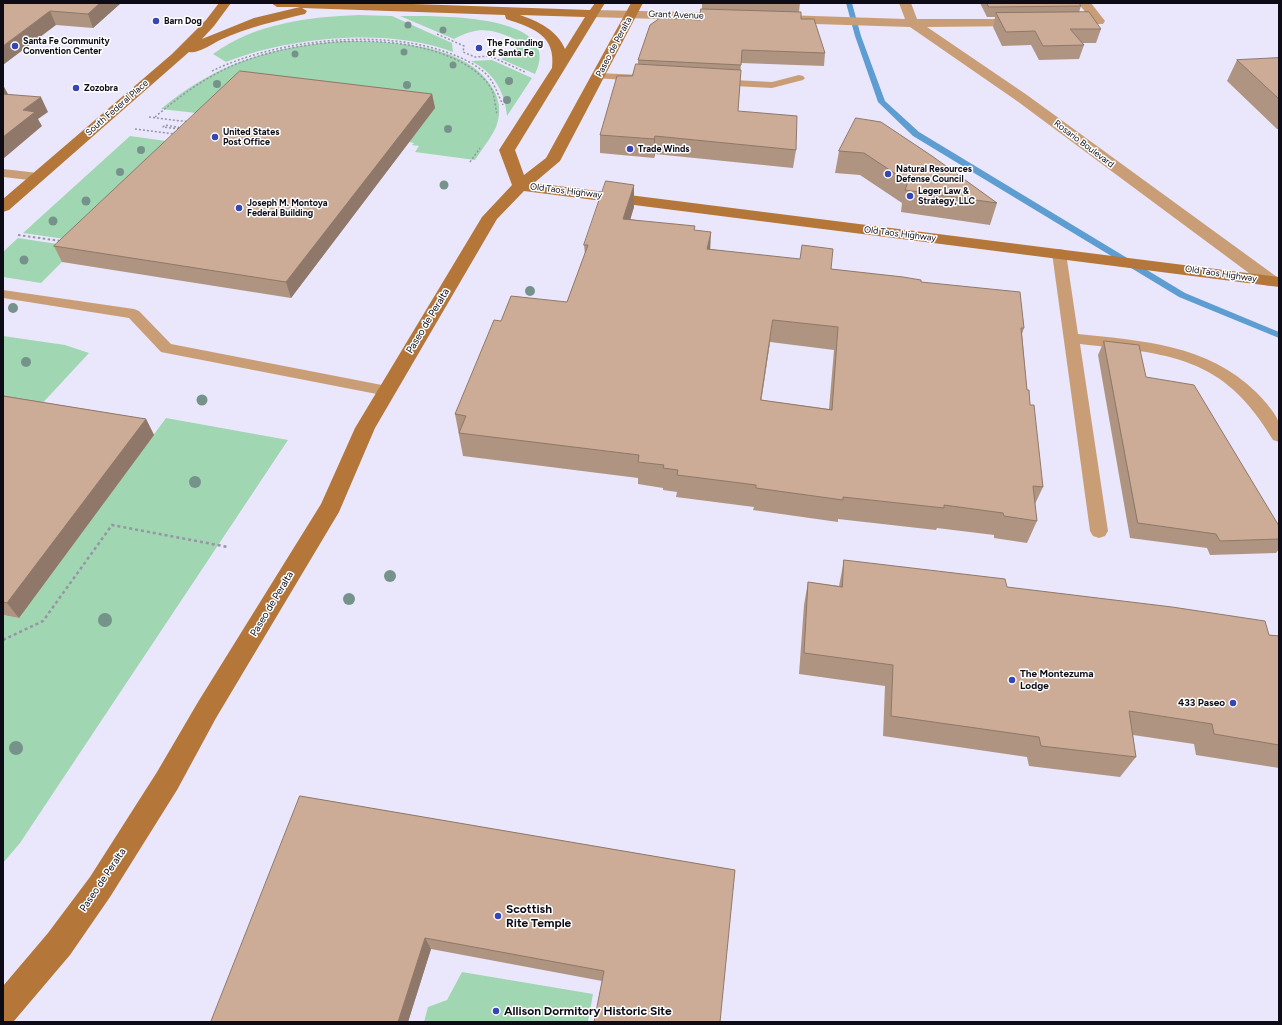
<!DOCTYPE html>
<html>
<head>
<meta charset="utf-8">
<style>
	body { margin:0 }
	#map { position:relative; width:1282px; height:1025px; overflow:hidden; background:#eae7fc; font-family:Figtree,sans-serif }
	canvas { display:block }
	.frame { position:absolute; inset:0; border:4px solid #0d0b16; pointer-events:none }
</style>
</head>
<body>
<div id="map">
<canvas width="1282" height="1025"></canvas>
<div class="frame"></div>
</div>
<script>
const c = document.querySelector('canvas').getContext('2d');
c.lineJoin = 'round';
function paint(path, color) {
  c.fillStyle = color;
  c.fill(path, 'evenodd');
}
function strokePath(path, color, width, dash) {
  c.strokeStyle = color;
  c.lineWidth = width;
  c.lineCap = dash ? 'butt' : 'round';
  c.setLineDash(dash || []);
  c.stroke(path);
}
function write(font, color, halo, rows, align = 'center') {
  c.font = font + ' Figtree,sans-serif';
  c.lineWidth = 3;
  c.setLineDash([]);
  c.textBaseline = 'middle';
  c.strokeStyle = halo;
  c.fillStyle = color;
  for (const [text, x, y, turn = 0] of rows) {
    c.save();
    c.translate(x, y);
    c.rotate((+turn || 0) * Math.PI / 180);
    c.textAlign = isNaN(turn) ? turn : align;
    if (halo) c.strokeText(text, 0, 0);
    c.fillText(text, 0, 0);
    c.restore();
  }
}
paint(new Path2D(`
	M359,15L392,16L452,43L453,52C388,27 289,37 226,62L213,54C256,23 308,17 359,15Z
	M400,16C431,16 567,12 535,74L501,59L516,50L515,39C490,29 479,26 454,39Z
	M343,41C389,41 468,43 493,89C500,100 501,114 496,127C491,138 482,149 475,160L415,152L419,146L412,145L414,143L409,142L434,108L214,115L161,109C216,63 273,46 343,41Z
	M492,60L532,78L507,116C505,91 493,72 471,61Z
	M130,136L180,143L65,239L23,233Z
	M18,238L77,247L41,283L3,277V252Z
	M3,336L65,345L89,353L38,408L3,405Z
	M166,418L288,440L20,843L3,863V615L19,618Z
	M462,972L593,994L588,1022H424L428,1007L447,1000Z`), '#a0d6b1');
paint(new Path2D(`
	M846,3H852L861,36L885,101L919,132L1185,293L1279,332V338L1179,297L913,136L878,102L855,36Z`), '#5e9dd2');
strokePath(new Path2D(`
	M437,34L464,46L463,52L475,57L490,56L525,72
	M212,71C278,39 385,27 454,55C467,60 484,69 491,80C496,88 499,97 503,105
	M149,117L190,122
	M155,117C182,94 211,73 244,61C307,38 407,30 466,65C476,71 487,80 492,90C495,97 495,107 497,114
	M135,129L174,134L175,132
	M179,129L163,127L165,125L182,128
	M470,162L480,148`), '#9694a5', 1.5, [2, 2]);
strokePath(new Path2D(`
	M18,235L61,241`), '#9694a5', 2, [2.5, 2.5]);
strokePath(new Path2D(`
	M3,640L43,621L112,525L228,547`), '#9694a5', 2.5, [3, 3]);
paint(new Path2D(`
	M598,73L641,75L647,78L641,81L594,78L592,76L594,74Z
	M799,75L803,76L805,78L803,80L772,88L715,85L709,82L715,79L772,82Z
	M3,169L38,173L44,177L38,181L3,177Z
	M1059,249L1064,250L1066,253L1078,334C1143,341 1207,344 1256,392C1262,398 1278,415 1279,424C1280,429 1279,436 1279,442L1273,440C1223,355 1169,354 1080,344L1108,531L1105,536L1099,538L1093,536L1090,531L1052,253L1054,250Z
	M3,290L134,309L139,311L171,344L387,386L393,387L395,391L393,395L387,396L166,353L161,352L129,318L3,298Z`), '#c99e77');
paint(new Path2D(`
	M899,3H911L917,19H1027L1029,22L1027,25L1023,26L927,27L1027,95L1277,277L1279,280L1277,285L1271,286L1265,285L1017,101L910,27L784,23L778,19L784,15L905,19Z
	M1078,3H1091L1105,21L1103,24H1095Z
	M594,10L730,13L736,17L730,21L590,17L588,14L590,11Z`), '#c99e77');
paint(new Path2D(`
	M219,3H231L214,26L202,39L254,18L300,7H277L271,3H384L590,10L595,3H605L515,150L524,175L546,158L631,3H643L560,161L534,183L1279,277V287L524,191L497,219L375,428L339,512L216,718L177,790L110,897L70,955L14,1021L3,1022V986L48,933L90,877L157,772L198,702L321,504L355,428L482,217L512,185L499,150L552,68C556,35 533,28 506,19L505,15L302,8L307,11L305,14C276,21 248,27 220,40C212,44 198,54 189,52L9,210L3,212V199L172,54L206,20ZM520,15L585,17L565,49C557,30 538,21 520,15Z`), '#b57739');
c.fillStyle = '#76938b';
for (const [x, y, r] of [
	[408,25,3.5],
	[443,30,3.5],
	[404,52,3.5],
	[519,53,3.5],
	[295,54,3.5],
	[453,65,3.5],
	[509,81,4],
	[217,84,4],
	[407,85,4],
	[507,100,4],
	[448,129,4],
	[141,150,4],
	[120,172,4],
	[444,185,4.5],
	[86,201,4.5],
	[53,221,4.5],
	[24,260,4.5],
	[530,291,5],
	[13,308,5],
	[26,362,5],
	[202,400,5.5],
	[195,482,6],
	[390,576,6],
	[349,599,6],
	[105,620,7],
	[16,748,7]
]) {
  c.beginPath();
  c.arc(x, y, r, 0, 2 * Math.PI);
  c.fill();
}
paint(new Path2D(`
	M3,3H121L93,28L56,25Z
	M702,3H800L799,12L801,19L825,53L824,66L741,63L738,111L796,150L793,168L655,154L654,158L600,153V135L638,64V60L700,20L702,10Z
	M980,3H1079L1081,6L1079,12L1101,29L1096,43H1083L1084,45L1079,59L1039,60L1031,45L1002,46L993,27L995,17H987Z
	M1279,58V129H1277L1227,81L1237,60Z
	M432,94L435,108L291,298L62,262L54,246Z
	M856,118L997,203L990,225L901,212L902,203L860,175L835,173L839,151Z
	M634,185V207L630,219L694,230L710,249L831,269L921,282L1024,328L1022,334L1027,390L1030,405L1043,487L1035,504L1037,521L1027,543L994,538V535L937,528L936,530L838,519V522L753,510L754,507L676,497L677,492L663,490V488L638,484V478L463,456L455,414L501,321L567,302L585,254L584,245ZM770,342L834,350L829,409L761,400Z
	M1104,341L1146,377L1279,526V549L1276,553L1210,555L1207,548L1130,538L1098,355Z
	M3,393L5,396L146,419L154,435L19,618L3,615Z
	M844,560L1007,587L1269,635L1279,636V768L1196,755L1194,744L1133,735L1136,757L1120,777L1029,766L1027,757L883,736L885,686L799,674L804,605L808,582L839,586Z
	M300,796L735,870L602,981L431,949L408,1022H211Z`), '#af9481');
paint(new Path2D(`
	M100,3H121L93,28L88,14Z
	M50,11L56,25L3,65V46Z
	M3,85L8,94L3,98Z
	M432,94L435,108L291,298L286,282Z
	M41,97L48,112L38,119L42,126L3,159V137L23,110Z
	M655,136V154L654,158V139Z
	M634,185V207L624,241L623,219Z
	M711,232L710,254L707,249Z
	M773,320L770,342L758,423L761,400Z
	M146,419L154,435L19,618L7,603Z
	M425,938L431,949L408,1022H398Z`), '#8f7869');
const building = new Path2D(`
	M3,3H100L88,14L50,11L3,46Z
	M987,3H1079L1081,6L989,7Z
	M701,9L801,12V19H814L825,53L742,50L741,65L638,60L650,25L660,18L700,20Z
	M1089,12L1101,29H1070L1084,45L1043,46L1035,31L1006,32L996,13Z
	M1279,58V99L1237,60Z
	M636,64L741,70L738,111L797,116L796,150L655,136L654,139L600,135L617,76H632Z
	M240,71L432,94L286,282L54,246Z
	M3,94L41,97L23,110L35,112L3,137Z
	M856,118L881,122L932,156L997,203L905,190L908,182L864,153L839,151Z
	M606,181L634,185L623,219L695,226L694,230L711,232L707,249L800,259L802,245L833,249L831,269L903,277L921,280V282L1020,292L1024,328H1021L1027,390H1029L1030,405H1034L1043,487L1033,486L1037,521L1004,516L1003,513L944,505V508L843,497V500L756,488V485L677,475L678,470L663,468L664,465L638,462L639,455L459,433L466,416L455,414L494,320L501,321L511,296L567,302L588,245H584ZM773,320L838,327L832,410L761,400Z
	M1104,341L1139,345L1146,377L1194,385L1279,526V539L1220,541L1216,534L1138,523Z
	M3,396L146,419L7,603L3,602Z
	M844,560L1005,579L1007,587L1172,607L1265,621L1269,635L1279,636V745L1214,734L1212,724L1129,711L1136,757L1041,746L1039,737L891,716L893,665L804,653L808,582L842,587Z
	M300,796L735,870L720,1022H594L604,971L425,938L398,1022H211Z`);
paint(building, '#ccac96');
strokePath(building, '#8f7869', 1);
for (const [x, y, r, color] of [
	[156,21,4,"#3645b8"],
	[15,46,4,"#3645b8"],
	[479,48,4,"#3645b8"],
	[76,88,4,"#3645b8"],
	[215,137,4,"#3645b8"],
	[630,149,4,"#3645b8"],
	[888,174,4,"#3645b8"],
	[910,196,4,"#3645b8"],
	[239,208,4,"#3645b8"],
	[1012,680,4,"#3645b8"],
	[1233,703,4,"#3645b8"],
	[498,916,4,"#3645b8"],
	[496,1011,4,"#3645b8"]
]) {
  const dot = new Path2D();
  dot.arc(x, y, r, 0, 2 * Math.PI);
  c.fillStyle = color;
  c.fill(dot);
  strokePath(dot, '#fff', 1.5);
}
write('9px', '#0d0b16', '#fff', [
	["Grant Avenue",676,15,2],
	["Paseo de Peralta",614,47,-62],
	["South Federal Place",117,108,-41],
	["Rosario Boulevard",1084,144,37],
	["Old Taos Highway",566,191,7],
	["Old Taos Highway",900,234,7],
	["Old Taos Highway",1221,274,8]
]);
write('bold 9px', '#0d0b16', '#fff', [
	["Barn Dog",164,21],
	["Santa Fe Community",23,41],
	["Convention Center",23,51],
	["The Founding",487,43],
	["of Santa Fe",487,53],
	["Zozobra",84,88],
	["United States",223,132],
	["Post Office",223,142],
	["Trade Winds",638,149],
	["Natural Resources",896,169],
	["Defense Council",896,179],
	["Leger Law &",918,191],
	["Strategy, LLC",918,201],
	["Joseph M. Montoya",247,203],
	["Federal Building",247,213]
], 'left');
write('10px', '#0d0b16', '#fff', [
	["Paseo de Peralta",428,321,-59],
	["Paseo de Peralta",272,604,-59],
	["Paseo de Peralta",103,880,-56]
]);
write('bold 10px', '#0d0b16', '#fff', [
	["The Montezuma",1020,674],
	["Lodge",1020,686],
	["433 Paseo",1225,703,"right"]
], 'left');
write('bold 12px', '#0d0b16', '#fff', [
	["Scottish",506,909],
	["Rite Temple",506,923],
	["Allison Dormitory Historic Site",504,1011]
], 'left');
</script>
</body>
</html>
